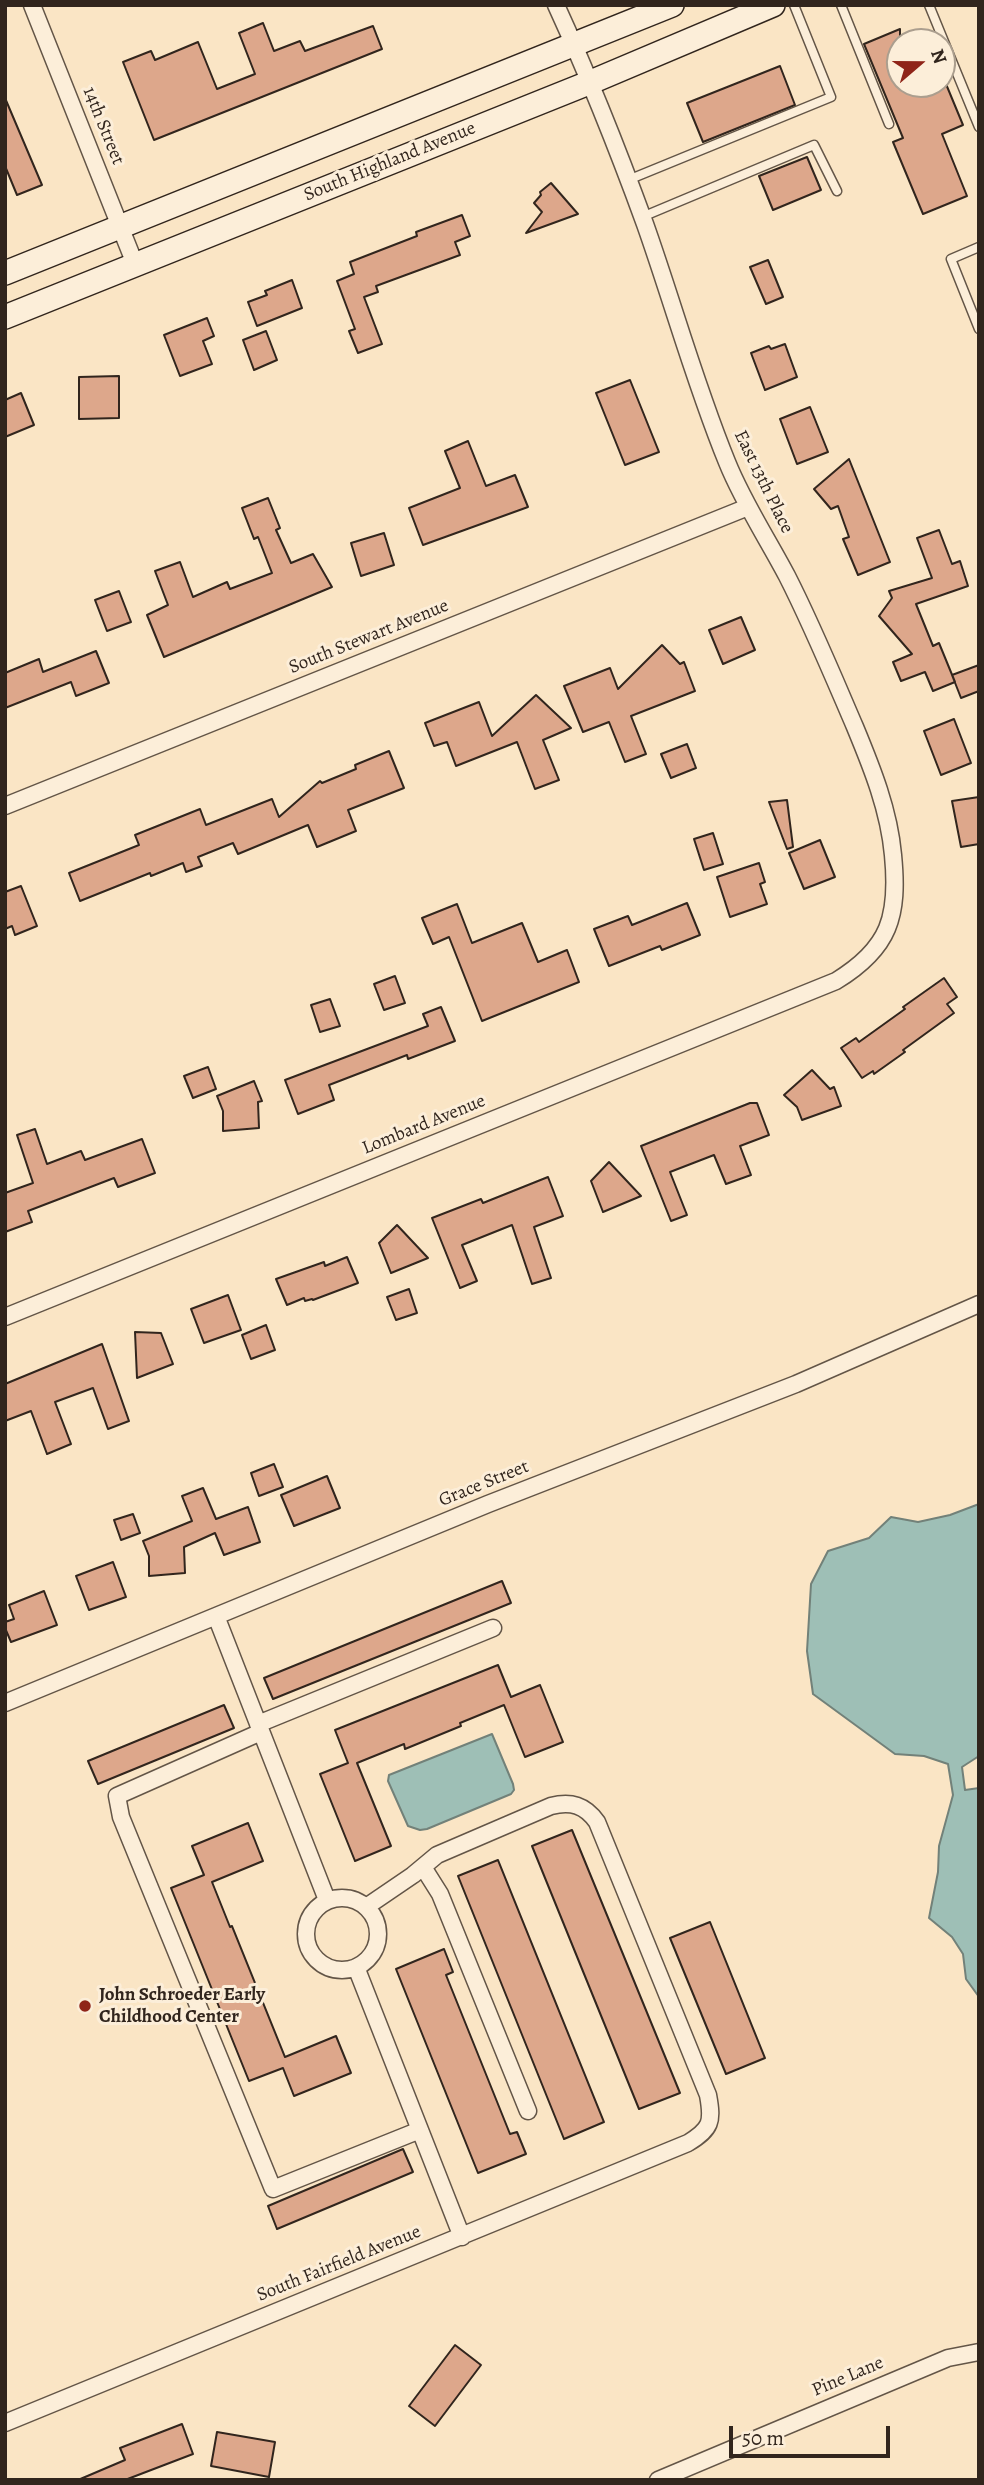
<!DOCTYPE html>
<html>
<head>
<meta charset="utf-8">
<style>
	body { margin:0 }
	#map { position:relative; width:984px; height:2485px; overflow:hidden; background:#fae5c5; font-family:Alegreya,serif }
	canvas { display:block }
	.frame { position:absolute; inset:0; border:7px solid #31251d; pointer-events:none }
	.north { position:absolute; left:886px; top:28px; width:70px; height:70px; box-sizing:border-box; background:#fceed9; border:2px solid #ab9e8e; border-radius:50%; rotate:70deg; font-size:19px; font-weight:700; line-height:28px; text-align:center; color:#31251d }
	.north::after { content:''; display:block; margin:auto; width:24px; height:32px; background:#8f2418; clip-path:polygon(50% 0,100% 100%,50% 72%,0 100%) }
	.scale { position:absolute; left:729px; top:2426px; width:161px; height:32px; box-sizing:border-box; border:4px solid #31251d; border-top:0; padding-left:9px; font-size:21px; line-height:24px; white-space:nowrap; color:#31251d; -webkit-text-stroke:5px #fceed9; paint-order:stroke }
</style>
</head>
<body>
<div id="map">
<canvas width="984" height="2485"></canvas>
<div class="frame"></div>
<div class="north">N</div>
<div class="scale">50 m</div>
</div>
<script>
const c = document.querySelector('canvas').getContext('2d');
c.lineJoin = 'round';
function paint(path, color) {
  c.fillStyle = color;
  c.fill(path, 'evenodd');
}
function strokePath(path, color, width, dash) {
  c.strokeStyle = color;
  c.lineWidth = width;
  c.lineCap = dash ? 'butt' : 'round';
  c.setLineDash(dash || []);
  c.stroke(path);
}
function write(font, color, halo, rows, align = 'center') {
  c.font = font + ' Alegreya,serif';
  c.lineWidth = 6;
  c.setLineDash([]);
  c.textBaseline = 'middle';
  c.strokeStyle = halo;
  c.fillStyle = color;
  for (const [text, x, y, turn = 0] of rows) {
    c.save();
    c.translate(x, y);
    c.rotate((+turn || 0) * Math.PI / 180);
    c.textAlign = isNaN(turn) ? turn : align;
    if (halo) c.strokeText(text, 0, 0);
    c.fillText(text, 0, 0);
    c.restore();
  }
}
const water = new Path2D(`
	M979,1504V1756L962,1767L965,1790L979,1788V1997L966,1979L963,1954L952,1937L929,1918L938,1872L939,1846L953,1795L948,1764L924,1756L895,1754L813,1694L807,1651L811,1584L828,1551L869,1538L891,1517L918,1522L950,1515Z
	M492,1734L513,1784L514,1790L511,1794L427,1829L420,1830L408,1826L388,1781L389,1775Z`);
paint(water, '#9ebfb6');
strokePath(water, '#728179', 2);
const building = new Path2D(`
	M263,23L274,51L300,41L305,51L373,26L382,49L154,140L123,62L151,51L155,60L198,42L217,89L255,74L239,33Z
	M900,29V84H946L963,125L942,134L967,196L923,214L893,142L903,138L864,44Z
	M780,66L795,105L703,142L687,103Z
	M5,98L42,185L17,195L5,166Z
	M807,157L821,190L773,210L759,176Z
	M551,183L578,214L526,233L542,212L534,203L541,195L540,192Z
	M462,215L470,236L455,242L460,255L376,286L378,292L364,297L382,344L358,353L349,331L355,329L337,281L354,274L350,262L417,236L416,232Z
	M768,260L783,297L766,304L750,267Z
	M292,280L302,308L257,326L248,302L267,295L265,291Z
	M207,318L214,336L203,341L212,364L180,376L164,335Z
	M266,331L277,360L254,370L243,340Z
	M785,344L797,377L765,390L751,353L769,346L771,349Z
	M119,376V418L79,419V377Z
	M630,380L659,452L625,465L596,393Z
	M21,393L34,425L5,437V400Z
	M810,407L828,452L797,464L780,419Z
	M468,441L486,486L515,475L528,507L423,545L409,508L460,488L445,451Z
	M849,459L890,562L858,575L843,539L849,537L838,506L831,509L814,489Z
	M268,498L280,528L276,530L291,563L313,554L332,587L164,657L147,615L168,605L155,571L180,562L193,597L227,582L230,589L272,573L258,537L254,539L242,508Z
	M939,530L952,564L960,561L968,586L916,604L933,646L939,643L955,682L933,691L925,672L901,681L893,662L912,654L879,616L892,598L889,591L932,578L917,538Z
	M384,533L394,565L361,576L351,543Z
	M119,591L131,622L107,631L95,600Z
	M741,617L755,650L723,664L709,630Z
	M662,645L680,664L684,662L695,691L631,716L646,754L625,762L609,722L583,732L564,686L610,668L618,689Z
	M96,651L109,683L76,696L71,682L5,708V673L39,659L43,672Z
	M979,665V691L961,698L952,675Z
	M536,695L571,728L543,740L559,780L535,789L517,742L456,766L447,742L434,746L425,723L479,702L492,736Z
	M954,719L971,763L941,775L924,731Z
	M687,744L696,768L671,778L661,754Z
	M389,751L404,788L348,810L356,831L317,847L308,825L238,854L233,843L198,857L202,866L186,872L183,863L151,876L150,873L80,901L69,873L139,845L135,835L200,809L206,825L272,799L279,817L320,781L322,783L356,769L355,765Z
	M979,797V844L961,847L952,801Z
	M787,800L793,847L787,849L769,802Z
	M713,833L723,864L704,870L694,839Z
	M820,840L835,877L804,889L789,853Z
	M759,863L765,882L760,884L767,904L730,917L717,877Z
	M21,886L37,926L15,935L12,926L5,929V892Z
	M687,903L700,935L662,950L660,946L609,966L594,929L628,916L632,925Z
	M457,904L472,943L522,923L538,962L567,950L579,982L482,1021L449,937L433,944L422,918Z
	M395,976L405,1003L384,1010L374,984Z
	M944,978L957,997L947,1004L954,1013L903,1050L905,1052L874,1074L873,1071L862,1078L841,1048L856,1038L859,1042L905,1009L903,1007Z
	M330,999L340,1026L320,1032L311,1005Z
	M441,1007L455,1041L408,1059L407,1055L329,1085L334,1100L298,1114L285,1080L428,1026L423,1014Z
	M208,1067L216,1089L193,1098L184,1076Z
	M812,1070L830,1089L834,1087L841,1106L802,1120L797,1107L784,1095Z
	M254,1081L262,1101L258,1102L259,1128L223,1131V1111L217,1096Z
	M750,1103H757L769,1135L740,1146L751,1175L726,1184L714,1155L670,1172L687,1215L671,1221L641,1146Z
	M35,1129L47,1164L81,1151L85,1160L142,1139L155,1173L118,1187L114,1178L28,1211L32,1222L5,1232V1193L33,1183L17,1135Z
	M609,1162L641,1196L603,1212L591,1181Z
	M548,1177L563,1216L534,1227L551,1278L532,1284L512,1225L462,1245L477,1281L460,1288L432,1218L481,1199L483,1203Z
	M397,1225L428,1258L391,1273L379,1243Z
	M347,1257L358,1283L313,1300L312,1299L305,1301L304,1298L287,1305L276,1279L324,1262L325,1266Z
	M409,1289L417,1313L396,1320L387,1297Z
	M228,1295L241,1330L204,1343L191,1309Z
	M266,1325L275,1350L251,1359L242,1335Z
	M135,1332L161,1333L173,1364L137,1378Z
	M102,1344L129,1421L108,1429L93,1388L55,1402L71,1444L47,1454L31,1411L5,1421V1384Z
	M274,1464L283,1487L259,1496L251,1473Z
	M327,1476L340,1508L294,1526L281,1495Z
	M203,1488L216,1519L248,1507L260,1542L224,1555L215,1533L184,1547L185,1573L149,1576V1556L143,1541L192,1521L182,1496Z
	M133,1514L140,1533L121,1540L114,1520Z
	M113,1562L126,1597L89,1610L76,1576Z
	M502,1581L511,1603L273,1699L264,1678Z
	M44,1591L57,1625L11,1642L5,1628V1622L14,1619L9,1605Z
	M498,1665L511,1697L540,1685L563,1742L525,1757L504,1705L460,1723L461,1726L405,1749L404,1744L357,1763L391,1846L355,1861L320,1774L348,1763L335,1730Z
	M224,1705L234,1728L98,1784L88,1761Z
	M248,1823L263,1861L212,1882L230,1927L232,1926L285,2057L336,2036L351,2073L294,2096L283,2068L249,2081L171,1888L204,1875L192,1846Z
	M572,1830L680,2093L639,2109L532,1846Z
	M498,1860L604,2122L564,2139L458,1876Z
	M710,1922L765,2058L726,2074L670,1938Z
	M444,1949L453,1972L446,1975L475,2047L510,2134L517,2132L526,2154L478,2173L396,1969Z
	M403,2149L413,2172L277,2229L268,2206Z
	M455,2345L481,2365L435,2426L409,2406Z
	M182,2424L193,2454L125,2480H78L125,2460L120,2448Z
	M217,2432L275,2442L269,2477L211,2466Z`);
paint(building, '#dda78b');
strokePath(building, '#31251d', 2);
const service = new Path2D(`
	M841,5L889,124
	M929,5L979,127
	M628,180L831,97L794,5
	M642,217L814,145L837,191
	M979,247L951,259L979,329`);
const minor = new Path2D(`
	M32,5L135,264
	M5,806L748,507
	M5,1317L836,981C890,948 899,916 893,855C889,810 872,768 855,727C833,676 812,625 787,576C767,538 743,502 727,462C695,384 673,303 645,224C618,150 589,77 556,5
	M216,1616L327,1900
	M5,1703L488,1504L796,1384L979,1304
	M258,1724L493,1628
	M261,1732L117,1796L121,1817L273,2189L420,2130
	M423,1867L440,1894L528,2111
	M306 1934a36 36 0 1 1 72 0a36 36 0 1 1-72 0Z
	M356,1967L462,2237
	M5,2423L688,2143C711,2129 713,2122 708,2095L597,1822C585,1805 571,1801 551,1806L437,1855L413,1875L366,1907
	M658,2480L948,2358L979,2352`);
const secondary = new Path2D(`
	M5,273L672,5
	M5,317L591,82L773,5`);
strokePath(service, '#635547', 11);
strokePath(minor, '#635547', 19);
strokePath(secondary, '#31251d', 26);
strokePath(service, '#fceed9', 8);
strokePath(minor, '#fceed9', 16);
strokePath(secondary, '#fceed9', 23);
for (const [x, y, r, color] of [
	[85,2006,7,"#8f2418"]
]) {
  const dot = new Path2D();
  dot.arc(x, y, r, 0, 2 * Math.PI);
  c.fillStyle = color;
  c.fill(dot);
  strokePath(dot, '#fceed9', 2.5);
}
write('19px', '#31251d', '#fceed9', [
	["14th Street",103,126,68],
	["South Highland Avenue",390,162,-22],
	["East 13th Place",763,482,64],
	["South Stewart Avenue",369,637,-22],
	["Lombard Avenue",424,1125,-22],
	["Grace Street",484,1484,-22],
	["South Fairfield Avenue",339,2264,-22],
	["Pine Lane",848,2377,-23]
]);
write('bold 19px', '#31251d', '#fceed9', [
	["John Schroeder Early",99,1995],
	["Childhood Center",99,2017]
], 'left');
</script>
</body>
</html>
